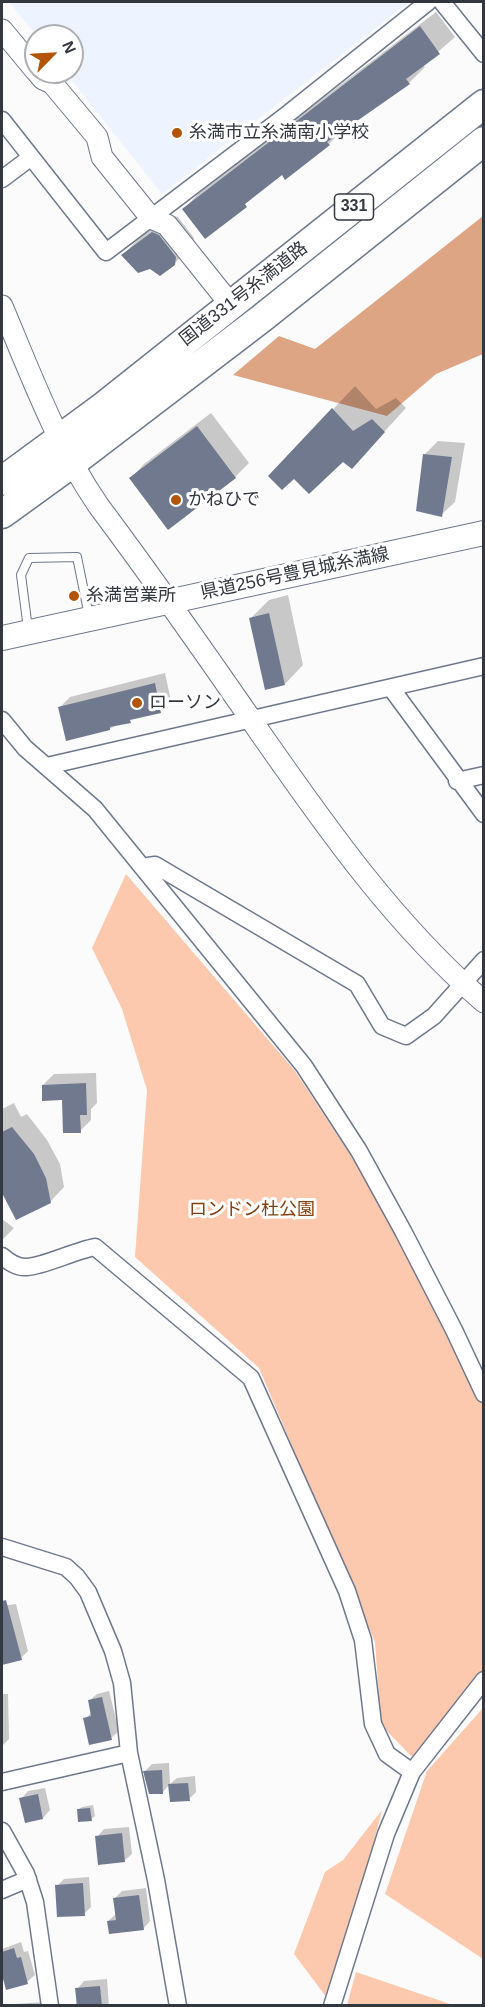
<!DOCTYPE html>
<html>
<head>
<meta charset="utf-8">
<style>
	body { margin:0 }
	#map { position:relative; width:485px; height:2007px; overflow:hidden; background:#fbfbfb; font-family:Helvetica,sans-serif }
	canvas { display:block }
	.frame { position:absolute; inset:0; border:3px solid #333740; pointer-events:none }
	.north { position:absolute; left:24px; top:24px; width:60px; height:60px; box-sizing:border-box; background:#fff; border:2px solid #adafb3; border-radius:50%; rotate:66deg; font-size:16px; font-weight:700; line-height:24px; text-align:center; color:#333740 }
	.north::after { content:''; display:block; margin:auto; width:21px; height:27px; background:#b35408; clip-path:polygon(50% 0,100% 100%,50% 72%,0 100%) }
</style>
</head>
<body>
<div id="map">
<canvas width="485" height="2007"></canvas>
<div class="frame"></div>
<div class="north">N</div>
</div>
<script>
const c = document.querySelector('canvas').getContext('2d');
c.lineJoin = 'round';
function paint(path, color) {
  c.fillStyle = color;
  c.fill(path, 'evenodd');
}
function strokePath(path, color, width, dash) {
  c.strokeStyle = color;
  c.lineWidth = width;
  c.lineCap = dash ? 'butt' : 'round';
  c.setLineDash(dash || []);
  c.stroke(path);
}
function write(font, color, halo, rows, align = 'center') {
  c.font = font + ' Helvetica,"Noto Sans JP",sans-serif';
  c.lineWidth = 6;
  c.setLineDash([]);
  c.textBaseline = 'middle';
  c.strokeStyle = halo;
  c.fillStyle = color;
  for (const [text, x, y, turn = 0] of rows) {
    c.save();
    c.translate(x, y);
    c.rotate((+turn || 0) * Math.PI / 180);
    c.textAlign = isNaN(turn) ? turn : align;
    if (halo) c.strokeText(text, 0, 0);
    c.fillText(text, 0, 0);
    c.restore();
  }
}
paint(new Path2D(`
	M9,2H409L162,194L65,72H72V36H37Z`), '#edf3ff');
paint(new Path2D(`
	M126,874L295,1071L378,1197L483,1407V1670L412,1757L381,1725L375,1642L259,1368L135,1257L147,1090L122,1009L92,948Z
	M483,1708V1959L385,1894L427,1771Z
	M382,1810L367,1869L327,1998L294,1954L325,1872L343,1860Z
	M356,1972L453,2005H347Z`), '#fcc9ae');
paint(new Path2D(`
	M483,216V354L436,374L387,416L233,375L279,336L315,349Z`), '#dea585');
paint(new Path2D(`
	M436,12L455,37L423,65L425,67L409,83L344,128L329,144L282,173L205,237L184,209L199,193Z
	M172,215L178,217L194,238L193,244L174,264L151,267L123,255L141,236Z
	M355,386L376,409L396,398L406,408L352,467L343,460L294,477L270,476Z
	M211,413L249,463L235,477L168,527L131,478L144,464Z
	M438,441L465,443L455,502L441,515L424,455Z
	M288,595L303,665L285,684L251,618L269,600Z
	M165,673L171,701L160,711L134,717L109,729L59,708L70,697Z
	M96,1073L97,1103L91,1109V1120L80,1131L63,1099L43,1085L54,1074Z
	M14,1103L21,1117L27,1114L47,1140L60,1164L64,1187L50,1202L16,1218L2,1189V1109Z
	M2,1219L14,1228L2,1240Z
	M16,1604L28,1651L21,1658L2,1662V1606Z
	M109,1691L119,1731L111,1738L85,1719L92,1712L89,1701L97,1694Z
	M2,1694H8L9,1739L2,1746Z
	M169,1763L170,1784L177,1778L195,1776L196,1792L189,1799L169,1785L163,1792L145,1771L152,1764Z
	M45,1788L50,1810L43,1818L21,1799L28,1791Z
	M93,1805L95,1816L91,1819L78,1810L82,1807Z
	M129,1827L132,1854L124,1861L97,1837L104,1829Z
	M89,1877L91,1907L84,1914L57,1886L64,1879Z
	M146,1888L150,1921L143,1929L108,1921L116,1914L115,1898L122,1891Z
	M21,1942L24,1952L28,1951L35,1975L27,1982L7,1988L2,1970V1949Z
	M107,1979L109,2006H76L77,1989L84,1981Z
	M45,2002L46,2006H13L14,2004Z`), '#0003');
paint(new Path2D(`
	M420,26L440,54L406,79L410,84L327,142L330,145L285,180L282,175L245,204L247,207L205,239L182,209Z
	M152,232L159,235L176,257L175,265L160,276L150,269L138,273L121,255Z
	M332,408L353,431L372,419L385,432L352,469L343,462L309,494L294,479L282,490L268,476Z
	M197,426L236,478L168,530L129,478Z
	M423,454L452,457L442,517L416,511Z
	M269,613L285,685L265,690L249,618Z
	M155,683L161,713L130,720L131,723L110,727V730L66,741L58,707Z
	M86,1083L87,1115H80L81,1133H63L62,1100L42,1101V1085Z
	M12,1127L34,1154L46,1178L51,1203L16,1220L2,1193V1132Z
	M6,1600L22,1660L2,1665V1601Z
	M102,1697L112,1740L89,1745L83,1718L91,1716L88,1700Z
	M162,1770L163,1794H149L143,1771Z
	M188,1783L190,1801L170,1802L168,1784Z
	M38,1794L43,1819L25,1823L19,1798Z
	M90,1808L92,1821L78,1822L77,1809Z
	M122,1833L125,1862L98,1865L95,1836Z
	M83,1883L85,1916L57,1917L55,1885Z
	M139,1895L144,1930L109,1934L107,1921L116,1920L113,1898Z
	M14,1948L17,1958L21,1957L28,1984L6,1990L2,1975V1952Z
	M100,1986L102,2006H77L75,1988Z`), '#70798e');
const service = new Path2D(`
	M28,629L21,575L29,558L77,557L89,616`);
const minor = new Path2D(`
	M442,2L484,54
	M2,120L106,252L289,113L428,2
	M2,179L30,158
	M391,688L484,814
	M2,720L25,748L95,809L304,1066L359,1151L403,1231L454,1330L484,1394
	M47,766L484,666
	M457,781L484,775
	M142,867L155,865L357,984L382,1026L406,1036L434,1016L484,960
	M2,1256C9,1262 17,1268 27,1267C44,1266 74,1251 95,1247L251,1378L347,1591L363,1640L373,1724L387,1754L412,1772
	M2,1547L66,1567L77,1577L88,1592L113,1651L122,1683L129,1753L156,1880L178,2006
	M2,1782L129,1753
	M2,1831L26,1874L35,1902L50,2006
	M2,1890L28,1879
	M332,2006L386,1834L412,1772L484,1680`);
const tertiary = new Path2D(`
	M2,30L36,71
	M37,72L43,79L52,83L97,137L102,157L151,218L167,225L231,305
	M2,306C31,375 56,443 98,505C154,580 208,657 261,734C328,830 395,925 484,1002`);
const secondary = new Path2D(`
	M2,638L484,533`);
const trunk = new Path2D(`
	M2,481L104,406L484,104
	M2,514L71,464L262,318L484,141`);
strokePath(service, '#6e788c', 10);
strokePath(minor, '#6e788c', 19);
strokePath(tertiary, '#6e788c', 23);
strokePath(secondary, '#6e788c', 26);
strokePath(trunk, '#6e788c', 31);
strokePath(service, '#fff', 8);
strokePath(minor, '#fff', 16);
strokePath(tertiary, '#fff', 21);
strokePath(secondary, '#fff', 24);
strokePath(trunk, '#fff', 28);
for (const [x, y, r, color] of [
	[177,133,6,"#b35408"],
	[176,500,6,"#b35408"],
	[74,596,6,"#b35408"],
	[137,703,6,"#b35408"]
]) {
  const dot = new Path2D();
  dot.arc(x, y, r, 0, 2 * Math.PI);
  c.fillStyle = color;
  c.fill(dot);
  strokePath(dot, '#fff', 2);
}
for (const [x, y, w] of [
	[354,207,39]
]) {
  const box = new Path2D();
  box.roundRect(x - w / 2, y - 13, w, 26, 4.5);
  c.fillStyle = '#fff';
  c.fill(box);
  strokePath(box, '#333740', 1.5);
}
write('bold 16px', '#333740', null, [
	["331",354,207]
]);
write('18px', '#333740', '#fff', [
	["糸満市立糸満南小学校",189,133],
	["かねひで",188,500],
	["糸満営業所",86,596],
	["ローソン",149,703]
], 'left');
write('18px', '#333740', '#fff', [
	["国道331号糸満道路",244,294,-38],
	["県道256号豊見城糸満線",295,574,-12]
]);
write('18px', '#864111', '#fff', [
	["ロンドン杜公園",252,1210]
]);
</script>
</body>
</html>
